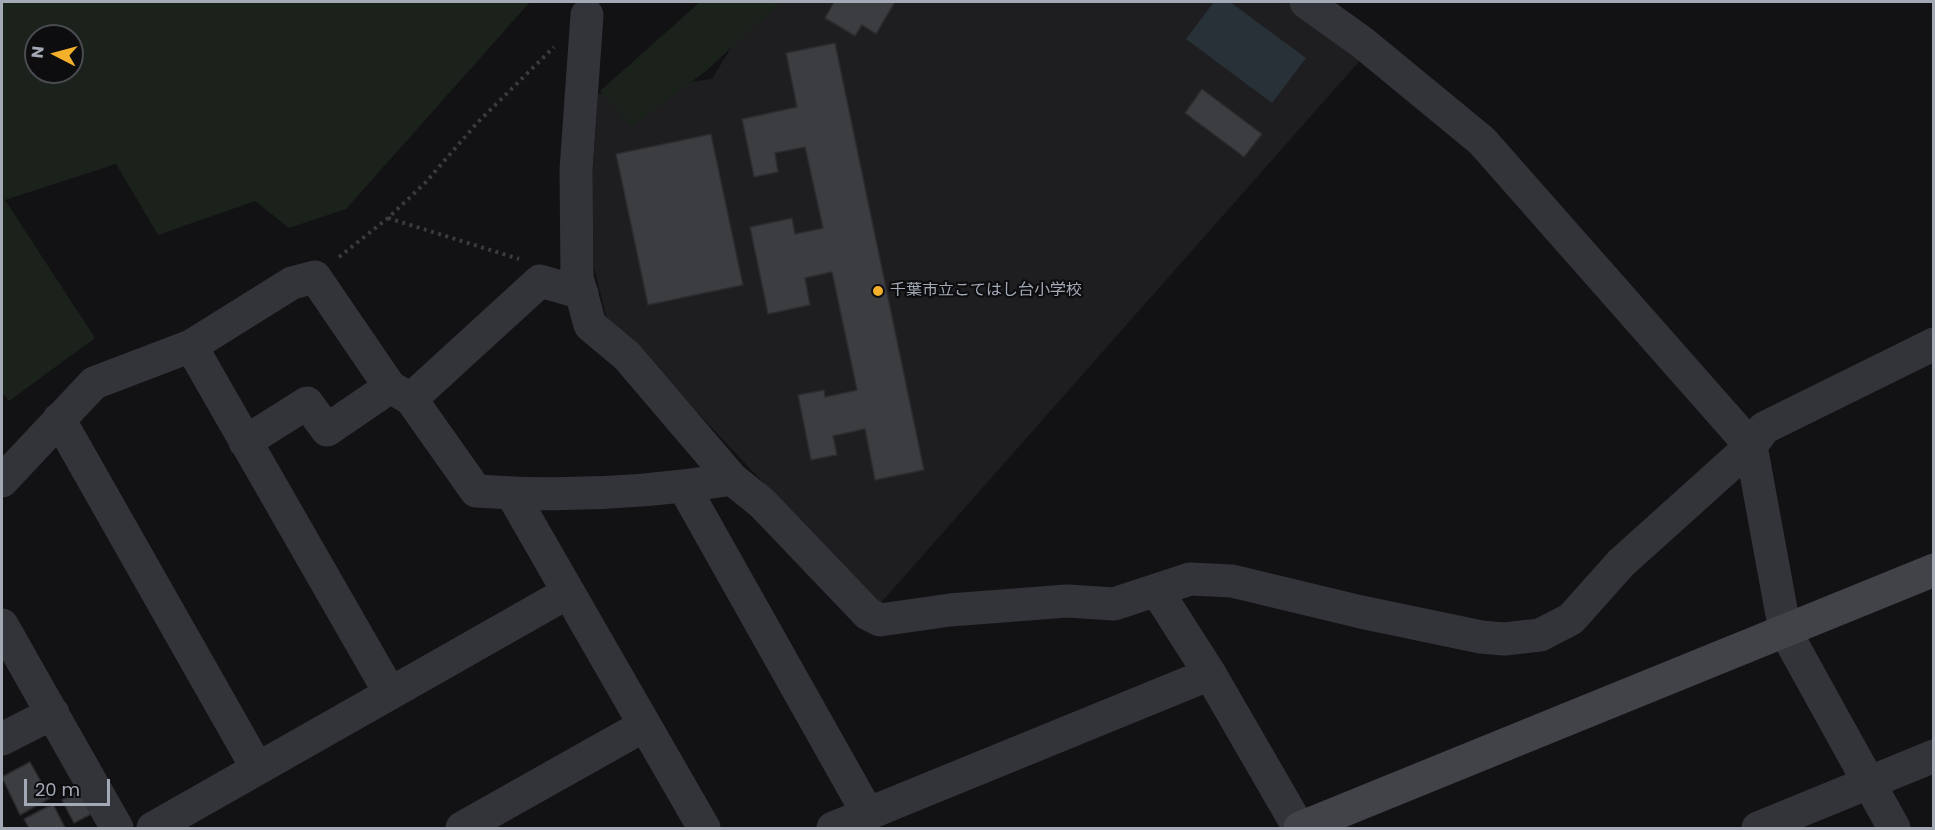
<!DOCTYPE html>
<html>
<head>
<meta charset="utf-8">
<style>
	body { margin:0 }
	#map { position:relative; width:1935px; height:830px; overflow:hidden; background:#121214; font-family:Poppins,sans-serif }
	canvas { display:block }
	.frame { position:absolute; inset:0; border:3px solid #a3a9b5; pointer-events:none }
	.north { position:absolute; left:24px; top:24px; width:60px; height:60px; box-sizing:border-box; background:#0d0d0f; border:2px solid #494b51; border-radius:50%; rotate:276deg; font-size:16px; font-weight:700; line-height:24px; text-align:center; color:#a3a9b5 }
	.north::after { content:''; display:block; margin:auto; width:21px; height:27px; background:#f4b02a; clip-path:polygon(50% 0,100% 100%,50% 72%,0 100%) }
	.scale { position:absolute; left:24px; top:779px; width:86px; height:27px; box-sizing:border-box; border:3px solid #a3a9b5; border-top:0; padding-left:8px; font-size:18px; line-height:21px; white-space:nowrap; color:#a3a9b5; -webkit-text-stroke:4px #0d0d0f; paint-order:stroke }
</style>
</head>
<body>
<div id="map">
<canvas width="1935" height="830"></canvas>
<div class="frame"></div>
<div class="north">N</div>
<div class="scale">20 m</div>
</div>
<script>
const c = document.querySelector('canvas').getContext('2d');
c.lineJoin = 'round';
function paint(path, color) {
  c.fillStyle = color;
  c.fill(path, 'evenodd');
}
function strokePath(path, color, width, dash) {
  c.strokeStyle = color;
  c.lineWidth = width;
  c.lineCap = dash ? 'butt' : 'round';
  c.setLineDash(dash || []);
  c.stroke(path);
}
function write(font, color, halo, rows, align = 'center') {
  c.font = font + ' Poppins,"Noto Sans JP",sans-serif';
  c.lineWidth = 4.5;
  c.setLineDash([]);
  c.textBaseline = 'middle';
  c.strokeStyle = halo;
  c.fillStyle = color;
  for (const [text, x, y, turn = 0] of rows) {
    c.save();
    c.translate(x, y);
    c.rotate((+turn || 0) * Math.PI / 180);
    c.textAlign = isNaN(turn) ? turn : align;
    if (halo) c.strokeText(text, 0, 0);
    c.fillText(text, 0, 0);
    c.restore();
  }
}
paint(new Path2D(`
	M759,2H1286L1363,57L879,605L606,316L594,267L592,181L598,94L712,79Z`), '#1e1e21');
paint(new Path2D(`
	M2,2H530L346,209L289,228L255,201L158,235L116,164L5,200L95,338L9,401L2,393ZM36,36H72V72H36Z
	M700,2H781L706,71L632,126L600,91Z`), '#1a221b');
paint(new Path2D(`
	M1214,2H1230L1306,58L1272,103L1186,39Z`), '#283137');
const building = new Path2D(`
	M834,2H895L876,34L862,25L855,36L825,18Z
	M835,43L924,470L875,480L865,429L833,436L837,455L811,460L798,395L824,390L825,397L857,390L832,272L805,278L810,305L768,314L750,227L792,218L795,234L823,228L805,147L775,153L778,172L754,177L742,119L797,107L786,53Z
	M1202,89L1262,134L1244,157L1185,113Z
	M711,134L743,285L648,305L616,154Z
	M30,762L50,798L20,815L2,777Z
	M79,791L91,814L74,823L62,800Z
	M53,804L65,828H29L24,819Z`);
paint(building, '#3c3d41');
strokePath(building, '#2c2c30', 1.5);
strokePath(new Path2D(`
	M388,218L519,259
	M339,257L388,218L425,183L478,122L554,47`), '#393b40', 4, [3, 4.5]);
strokePath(new Path2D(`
	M1306,2L1363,43L1482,141L1751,446L1785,631L1894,828
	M587,15L576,170L577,277L590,325L627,356L732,479L762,503L868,614L880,620L950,610L1067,601L1114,604L1190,579L1232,581L1361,612L1481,637L1504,639L1540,635L1571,619L1621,563L1751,446L1764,428L1934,344
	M191,346L390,693
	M411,399L540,281L582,293
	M59,419L257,768
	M245,442L307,403L327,430L390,387
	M2,481L94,383L191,346L292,283L315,277L390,387L411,399L476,491C561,497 648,493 732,479
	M684,487L868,814
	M512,494L704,828
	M1157,591L1210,674L1299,828
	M2,625L117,828
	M2,739L53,713
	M153,828L567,593
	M462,828L645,725
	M833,828L1210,674
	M1758,828L1934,756`), '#333439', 33);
strokePath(new Path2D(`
	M1300,828L1934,570`), '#414349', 33);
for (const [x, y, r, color] of [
	[878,291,6,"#f4b02a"]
]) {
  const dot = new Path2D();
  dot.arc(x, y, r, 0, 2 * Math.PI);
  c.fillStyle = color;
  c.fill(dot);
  strokePath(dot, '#0d0d0f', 2);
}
write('16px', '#a3a9b5', '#0d0d0f', [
	["千葉市立こてはし台小学校",890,291]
], 'left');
</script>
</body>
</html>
